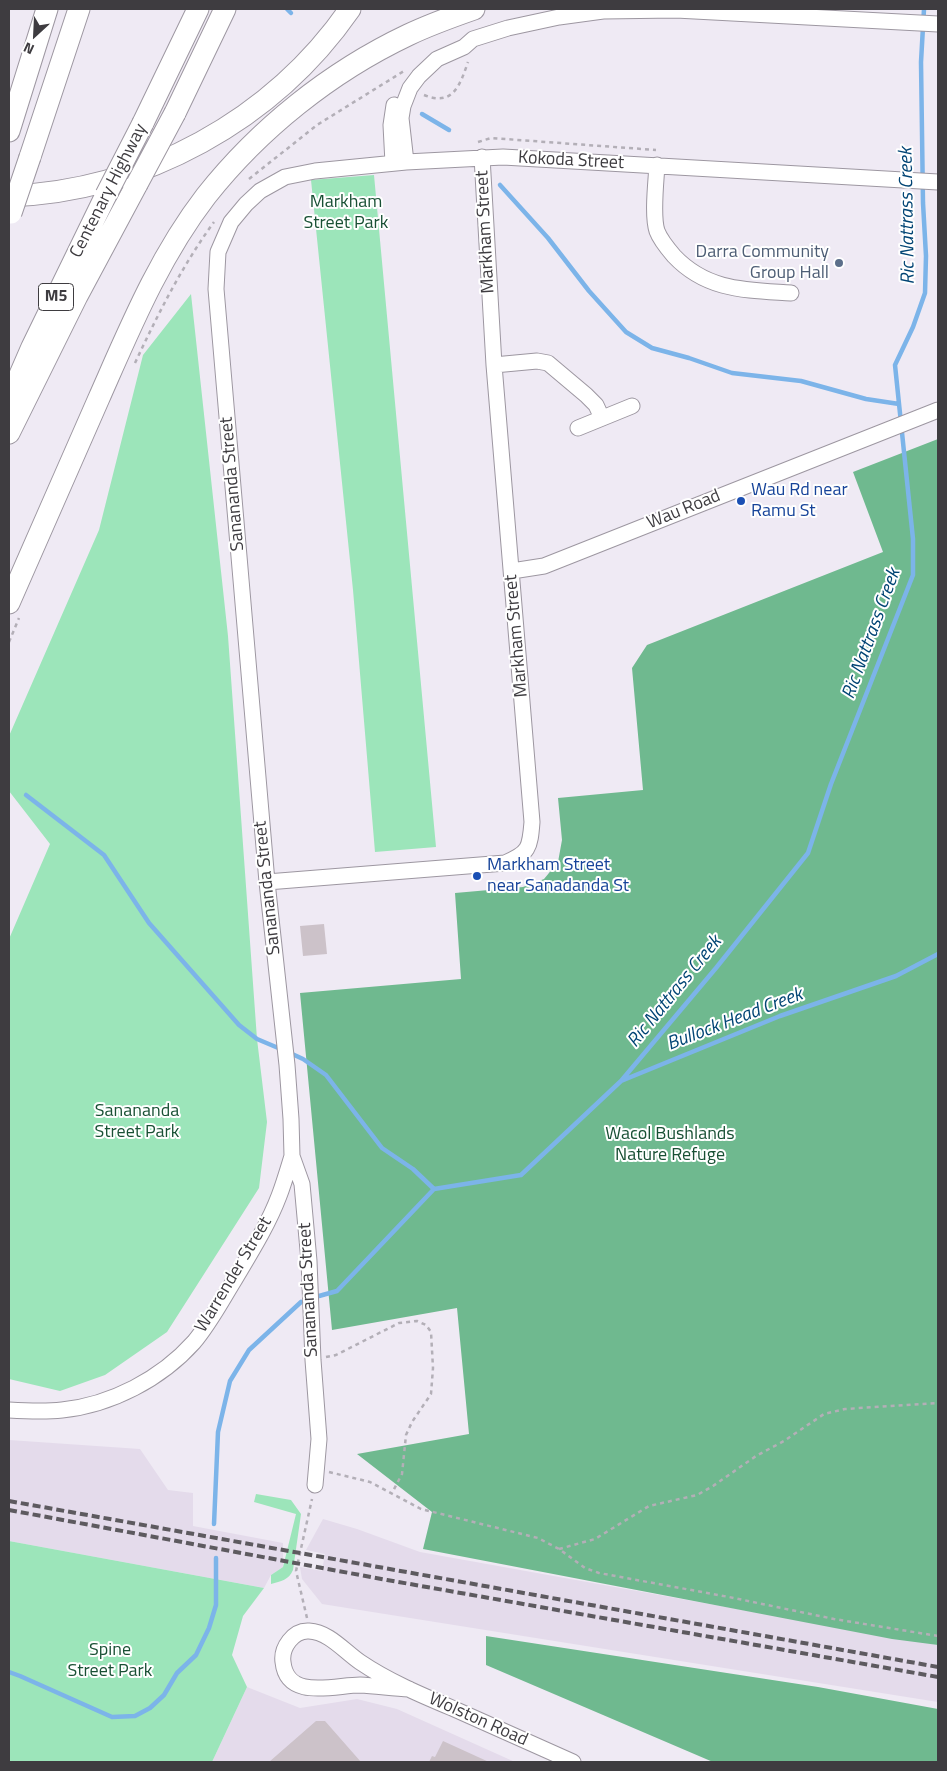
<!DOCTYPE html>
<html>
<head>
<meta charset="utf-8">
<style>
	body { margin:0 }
	#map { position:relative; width:947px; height:1771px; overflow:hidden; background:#efeaf4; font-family:"Titillium Web",sans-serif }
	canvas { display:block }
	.frame { position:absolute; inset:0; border:10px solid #3e3c40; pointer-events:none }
	.north { position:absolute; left:10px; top:10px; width:50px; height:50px; -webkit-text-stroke:4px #fff; paint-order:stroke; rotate:205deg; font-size:14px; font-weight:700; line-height:20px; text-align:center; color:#3e3c40 }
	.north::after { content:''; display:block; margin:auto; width:18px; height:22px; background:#3e3c40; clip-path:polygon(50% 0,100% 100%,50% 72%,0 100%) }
</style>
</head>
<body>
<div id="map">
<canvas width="947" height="1771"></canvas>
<div class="frame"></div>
<div class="north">N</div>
</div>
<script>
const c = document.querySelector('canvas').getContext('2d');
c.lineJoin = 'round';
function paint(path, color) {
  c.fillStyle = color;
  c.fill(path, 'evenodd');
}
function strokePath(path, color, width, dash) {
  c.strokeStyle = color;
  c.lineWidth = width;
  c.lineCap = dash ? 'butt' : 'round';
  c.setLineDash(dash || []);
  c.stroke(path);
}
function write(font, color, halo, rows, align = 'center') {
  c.font = font + ' "Titillium Web",sans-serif';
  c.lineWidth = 4;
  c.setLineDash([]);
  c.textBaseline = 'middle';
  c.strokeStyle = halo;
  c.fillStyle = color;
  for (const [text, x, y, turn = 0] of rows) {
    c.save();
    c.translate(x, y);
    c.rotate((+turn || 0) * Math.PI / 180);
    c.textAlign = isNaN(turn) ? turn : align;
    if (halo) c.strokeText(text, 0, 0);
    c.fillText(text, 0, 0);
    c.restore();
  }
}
paint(new Path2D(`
	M9,1440L140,1449L168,1490L193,1493V1526L283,1543V1567L271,1575L264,1588L9,1541Z
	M323,1519L357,1529L420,1552L938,1645V1702L322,1604L302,1579L300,1567L322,1571L325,1554L306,1550Z
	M247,1687L300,1708L357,1699L397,1709L515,1762H212Z`), '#e4dbeb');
paint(new Path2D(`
	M374,175L436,847L375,852L353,590L311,180Z
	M191,294L228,636L257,1039L267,1122L259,1188L167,1332L105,1375L60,1391L9,1379V939L50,844L9,791V736L99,530L143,355Z
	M256,1494L291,1500L301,1514L293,1570C289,1580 281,1581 271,1584V1575L283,1567L296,1514L254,1502Z
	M9,1541L264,1588L243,1616L232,1655L247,1687L212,1762H9Z`), '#9ce5ba');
paint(new Path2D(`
	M938,439V1645L892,1639L423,1549L432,1512L357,1454L469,1434L457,1308L332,1330L300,993L461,979L455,893L523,887L544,879L558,862L562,840L558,798L643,790L632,668L647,645L883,552L853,472Z
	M486,1636L818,1687L938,1709V1762H713L486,1665Z`), '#6fb98f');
strokePath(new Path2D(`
	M287,9L291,13
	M422,114L449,130
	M500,185L548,238L589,291L626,332L652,348L689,358L732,373L801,381L866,399L899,404
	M26,795L104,855L149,923L239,1025L257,1039L283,1050
	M290,1053L303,1059L326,1075L382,1148L413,1169L434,1189
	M621,1081L716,968L808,853L831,784L913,575V539L895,365L913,327L925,293L926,256L923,203L921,62L924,9
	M319,1296L337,1291L434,1189L521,1175L621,1081L780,1016L896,976L938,954
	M214,1524L218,1432L230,1381L249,1350L301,1302
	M9,1672L20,1676L112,1717L135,1716L150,1708L164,1695L177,1673L196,1655L209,1628L216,1605V1558`), '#7cb4e9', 4.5);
paint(new Path2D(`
	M324,924L327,954L303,956L300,926Z
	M316,1721H325L361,1762H269Z
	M443,1741L489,1762H429L432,1756L435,1757Z`), '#ccc2c9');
const minor = new Path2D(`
	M406,162L401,118L403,106L410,88L419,76L437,59L464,47L473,39L508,28L559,17L603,11L676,10L938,24
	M393,163L391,125L394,105
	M657,165C656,182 652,216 657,231C660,239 668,249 674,256C707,291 746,290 791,293
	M494,365L537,361L548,363L586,395L596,405L602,418
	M578,428L632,406
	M512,571L544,566L938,410
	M267,882L505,863C529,853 530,848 532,822L494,365L482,157
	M9,1410C26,1411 44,1412 62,1410C111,1405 161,1379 194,1342C210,1323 222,1300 235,1279C251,1252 268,1225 279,1196C284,1183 288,1169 292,1156
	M315,1485L319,1439L313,1360L309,1261L302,1184L292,1156L291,1119L287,1065L267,882L216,289L218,252L231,222L246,204L260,191L285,177L315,171L406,162L503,157L938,182
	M409,1689C393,1688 376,1686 360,1685C335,1685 287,1701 283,1662C281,1648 293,1630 309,1631C329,1632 344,1651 360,1662C388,1681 421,1695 452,1708C492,1726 533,1744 573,1762`);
const highway = new Path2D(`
	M175,113L225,9
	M143,123L198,9
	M9,131L47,9
	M30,157L79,9
	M9,196C144,191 273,120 350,9
	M9,400L32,347L106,195
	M9,433L77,296L137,184
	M9,603C39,535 69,466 99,398C130,328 159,257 206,196C259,129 330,72 408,35C429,25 451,17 474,9`);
strokePath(minor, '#9d97a1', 17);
strokePath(highway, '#9d97a1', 23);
strokePath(new Path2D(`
	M424,95C453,107 460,85 468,62
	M478,142L491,138L656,150
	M249,179L317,125L404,71
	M135,363C158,314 182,266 214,222
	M9,642L19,618
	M326,1357L336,1355L399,1323L417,1321L426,1325L431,1332L433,1368L431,1394L412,1422L406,1435L402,1474L392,1493
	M329,1472L370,1482L421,1509L538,1538L559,1549L585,1568L599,1573L729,1597L834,1619L938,1636
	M559,1549L595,1539L649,1506L697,1495L713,1486L756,1456L784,1441L824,1414L845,1409L938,1403
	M307,1618L296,1571L312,1499`), '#b3afb7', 2.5, [4, 4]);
strokePath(minor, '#fff', 15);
strokePath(highway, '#fff', 21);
strokePath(new Path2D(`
	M9,1501L938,1667
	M9,1510L387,1580L938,1677`), '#5d5a5f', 4, [8, 4]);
const highwayBridge = new Path2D(`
	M137,184L175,113
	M106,195L143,123
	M11,213L30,157`);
strokePath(highwayBridge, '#9d97a1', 23, []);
strokePath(highwayBridge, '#fff', 21);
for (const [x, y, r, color] of [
	[839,263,5,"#5c6f8a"],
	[741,501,5,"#1a4fb4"],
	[477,876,5,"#1a4fb4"]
]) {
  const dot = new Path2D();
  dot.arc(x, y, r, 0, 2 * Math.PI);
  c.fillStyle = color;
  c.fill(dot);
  strokePath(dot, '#fff', 2);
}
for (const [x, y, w] of [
	[56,297,35]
]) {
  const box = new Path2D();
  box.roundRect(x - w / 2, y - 13.5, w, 27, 4);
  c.fillStyle = '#fff';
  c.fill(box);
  strokePath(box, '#3e3c40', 1);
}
write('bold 16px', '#3e3c40', null, [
	["M5",56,297]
]);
write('18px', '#3e3c40', '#fff', [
	["Kokoda Street",571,161,3],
	["Centenary Highway",109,191,-63],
	["Markham Street",486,232,-93],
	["Sanananda Street",233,484,-95],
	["Wau Road",684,510,-22],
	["Markham Street",517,636,-95],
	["Sanananda Street",268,888,-96],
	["Warrender Street",234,1275,-59],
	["Sanananda Street",309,1290,-93],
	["Wolston Road",478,1720,24]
]);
write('18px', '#185034', '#fff', [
	["Markham",346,203],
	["Street Park",346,224],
	["Sanananda",137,1112],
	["Street Park",137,1133],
	["Wacol Bushlands",670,1135],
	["Nature Refuge",670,1156],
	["Spine",110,1651],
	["Street Park",110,1672]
]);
write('18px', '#4e5e75', '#fff', [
	["Darra Community",829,253],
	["Group Hall",829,274]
], 'right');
write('18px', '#164399', '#fff', [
	["Wau Rd near",751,491],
	["Ramu St",751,512],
	["Markham Street",487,866],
	["near Sanadanda St",487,887]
], 'left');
write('italic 19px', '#004474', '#fff', [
	["Ric Nattrass Creek",908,216,-91],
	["Ric Nattrass Creek",872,634,-70],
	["Ric Nattrass Creek",675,992,-51],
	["Bullock Head Creek",735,1020,-21]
]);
</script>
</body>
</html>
